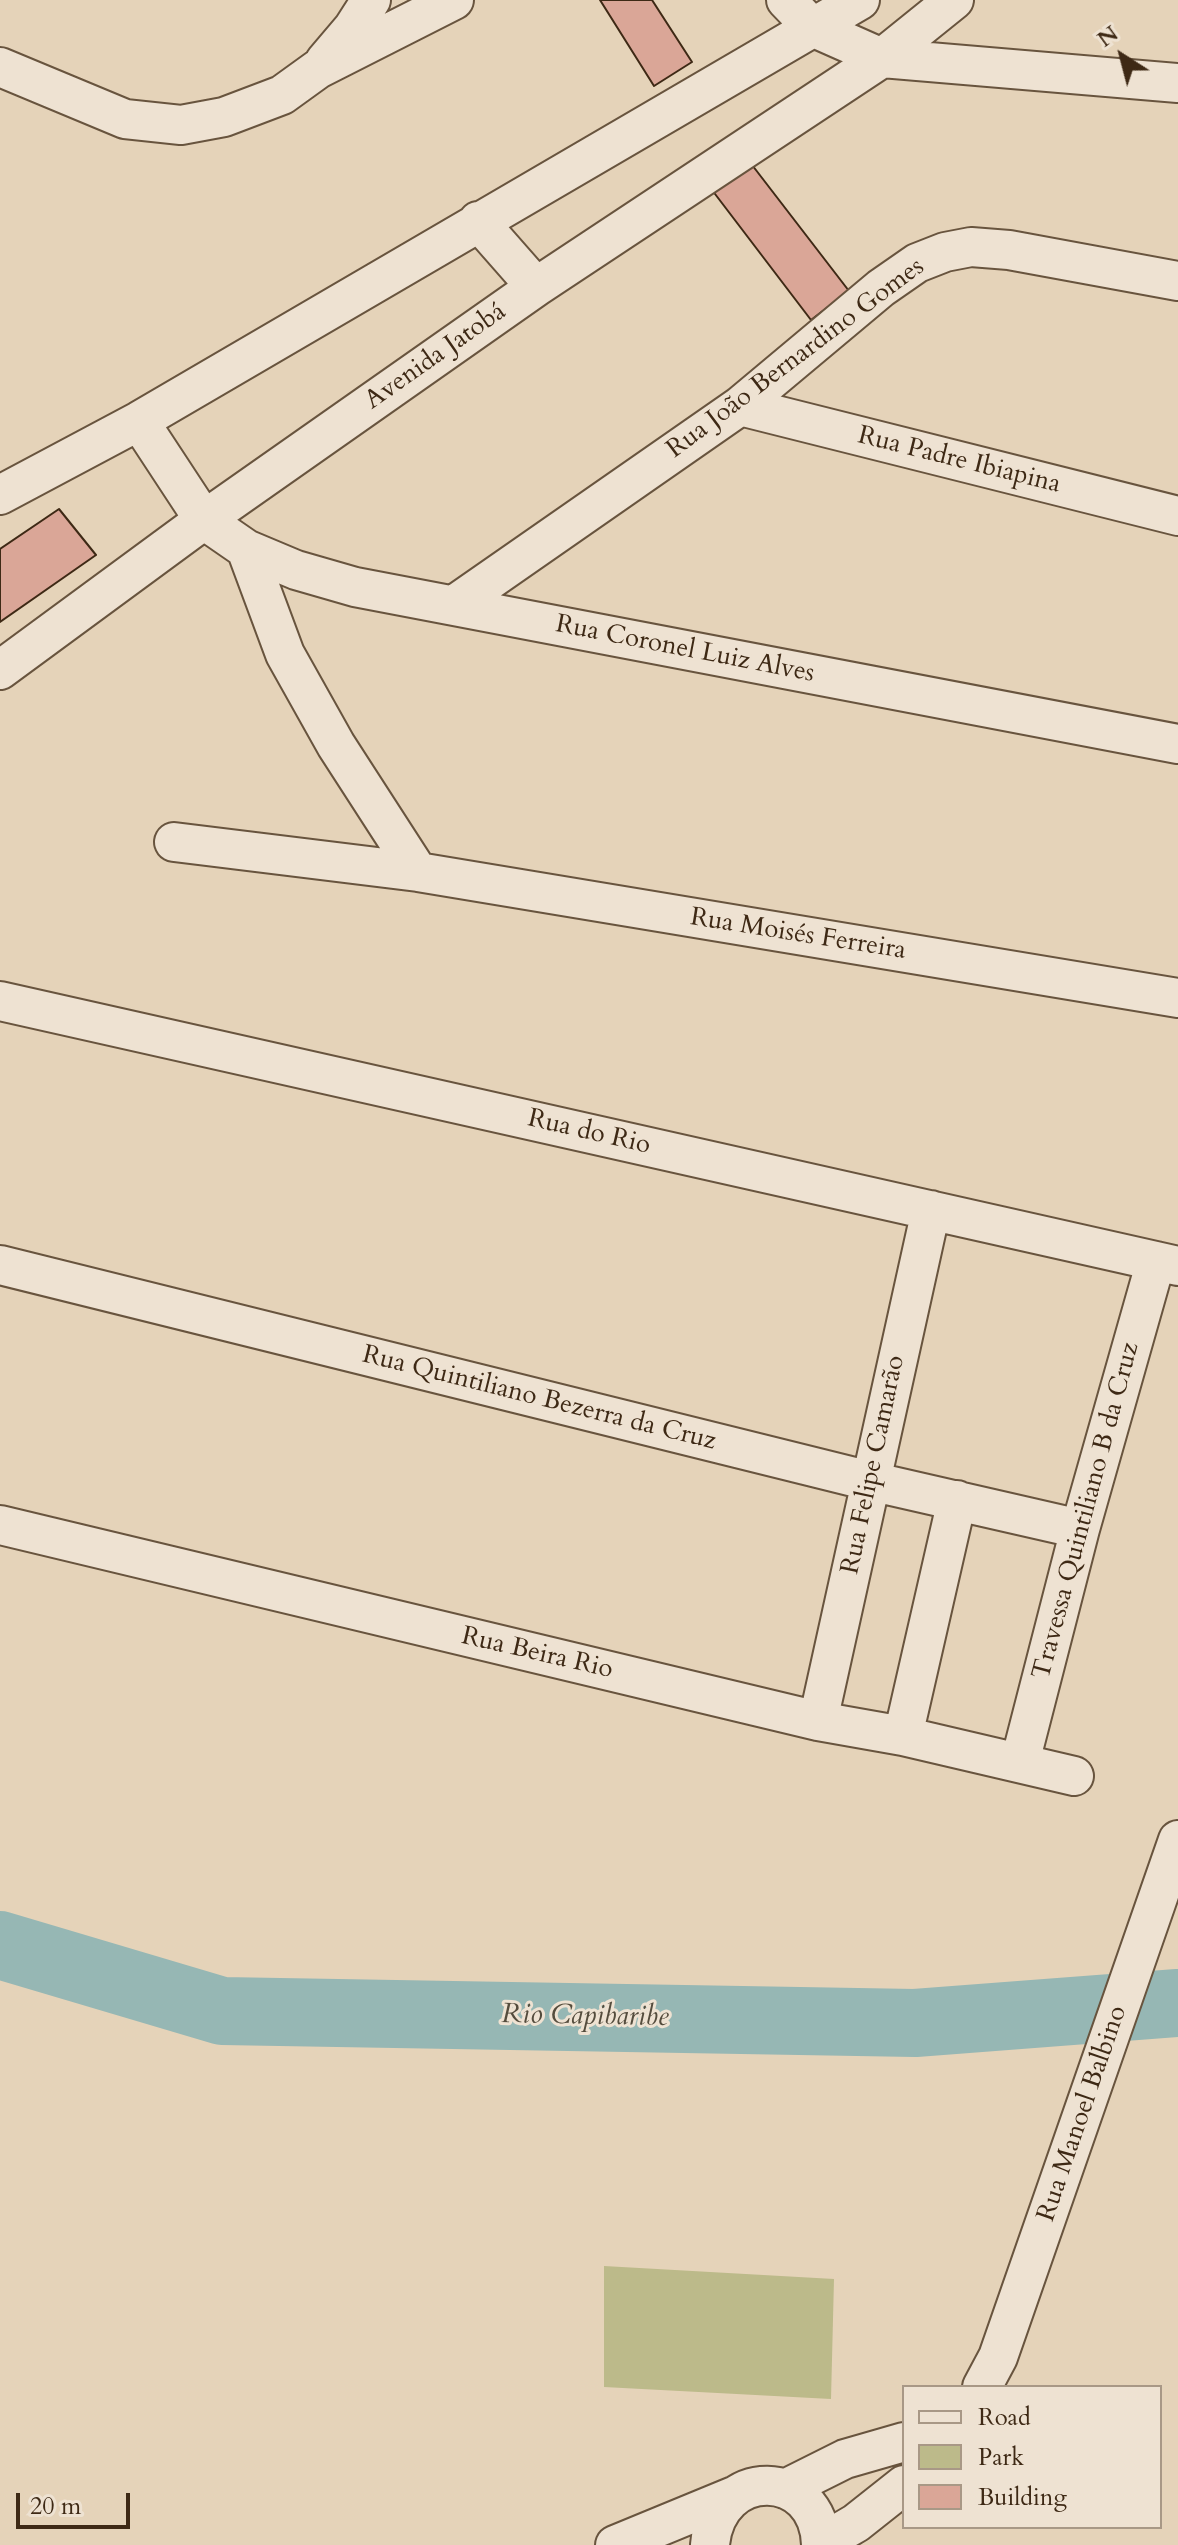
<!DOCTYPE html>
<html>
<head>
<meta charset="utf-8">
<style>
	body { margin:0 }
	#map { position:relative; width:1178px; height:2545px; overflow:hidden; background:#e5d3b9; font-family:Cardo,serif }
	canvas { display:block }
	.legend { position:absolute; left:902px; top:2385px; width:260px; height:144px; box-sizing:border-box; background:#eee2d2; border:2px solid #a89886; margin:0; padding:10px 14px; list-style:none; font-size:24px; color:#3e2915 }
	.legend li { display:flex; align-items:center; gap:16px; height:40px }
	.legend b { width:40px; border:2px solid #a89886 }
	.north { position:absolute; left:1082px; top:16px; width:80px; height:80px; -webkit-text-stroke:6px #eee2d2; paint-order:stroke; rotate:324deg; font-size:22px; font-weight:700; line-height:32px; text-align:center; color:#3e2915 }
	.north::after { content:''; display:block; margin:auto; width:28px; height:36px; background:#3e2915; clip-path:polygon(50% 0,100% 100%,50% 72%,0 100%) }
	.scale { position:absolute; left:16px; top:2493px; width:114px; height:36px; box-sizing:border-box; border:4px solid #3e2915; border-top:0; padding-left:10px; font-size:24px; line-height:28px; white-space:nowrap; color:#3e2915; -webkit-text-stroke:6px #eee2d2; paint-order:stroke }
</style>
</head>
<body>
<div id="map">
<canvas width="1178" height="2545"></canvas>
<ul class="legend">
<li><b style="height:10px;background:#eee2d2"></b>Road</li>
<li><b style="height:22px;background:#bcba8a"></b>Park</li>
<li><b style="height:22px;background:#daa697"></b>Building</li>
</ul>
<div class="north">N</div>
<div class="scale">20 m</div>
</div>
<script>
const c = document.querySelector('canvas').getContext('2d');
c.lineJoin = 'round';
function paint(path, color) {
  c.fillStyle = color;
  c.fill(path, 'evenodd');
}
function strokePath(path, color, width, dash) {
  c.strokeStyle = color;
  c.lineWidth = width;
  c.lineCap = dash ? 'butt' : 'round';
  c.setLineDash(dash || []);
  c.stroke(path);
}
function write(font, color, halo, rows, align = 'center') {
  c.font = font + ' Cardo,serif';
  c.lineWidth = 6;
  c.setLineDash([]);
  c.textBaseline = 'middle';
  c.strokeStyle = halo;
  c.fillStyle = color;
  for (const [text, x, y, turn = 0] of rows) {
    c.save();
    c.translate(x, y);
    c.rotate((+turn || 0) * Math.PI / 180);
    c.textAlign = isNaN(turn) ? turn : align;
    if (halo) c.strokeText(text, 0, 0);
    c.fillText(text, 0, 0);
    c.restore();
  }
}
paint(new Path2D(`
	M604,2266L834,2279L831,2399L604,2387Z`), '#bcba8a');
strokePath(new Path2D(`
	M0,1945L222,2011L915,2023L1178,2003`), '#96b7b4', 68);
const building = new Path2D(`
	M600,0H652L692,62L654,86Z
	M749,161L849,291L811,320L712,190Z
	M59,509L96,555L0,622V549Z`);
paint(building, '#daa697');
strokePath(building, '#3e2915', 2);
const minor = new Path2D(`
	M786,0L812,27L882,58L1178,83
	M325,61L353,28L371,0
	M0,67L125,119L181,125L224,117L282,95L318,69L454,0
	M478,221L536,287
	M740,406L1178,516
	M139,421L204,520L246,549L296,570L355,587L1178,744
	M0,495L139,421L860,0
	M246,549L285,654L336,745L418,872
	M454,605L740,406L881,288L917,263L945,252L971,247L1009,250L1178,281
	M0,670L204,520L536,287L882,58L954,0
	M174,842L418,872L1178,998
	M0,1001L1178,1266
	M0,1265L870,1481L1080,1529
	M0,1525L818,1721L903,1736L1074,1776
	M818,1721L931,1210
	M903,1736L957,1500
	M1020,1762L1080,1529L1156,1261
	M982,2387L998,2357L1178,1840
	M785,2489L845,2459L904,2442
	M822,2543L856,2523L904,2485
	M615,2545L734,2496
	M710,2545C717,2465 819,2467 821,2545`);
strokePath(minor, '#68543e', 42);
strokePath(minor, '#eee2d2', 38);
write('26px', '#3e2915', '#eee2d2', [
	["Avenida Jatobá",436,357,-35],
	["Rua João Bernardino Gomes",796,359,-37],
	["Rua Padre Ibiapina",959,461,14],
	["Rua Coronel Luiz Alves",685,650,11],
	["Rua Moisés Ferreira",798,935,9],
	["Rua do Rio",589,1133,13],
	["Rua Quintiliano Bezerra da Cruz",539,1399,14],
	["Rua Felipe Camarão",874,1465,-78],
	["Travessa Quintiliano B da Cruz",1087,1511,-75],
	["Rua Beira Rio",537,1654,13],
	["Rua Manoel Balbino",1083,2114,-71]
]);
write('italic 28px', '#544c3d', '#eee2d2', [
	["Rio Capibaribe",585,2017,1]
]);
</script>
</body>
</html>
